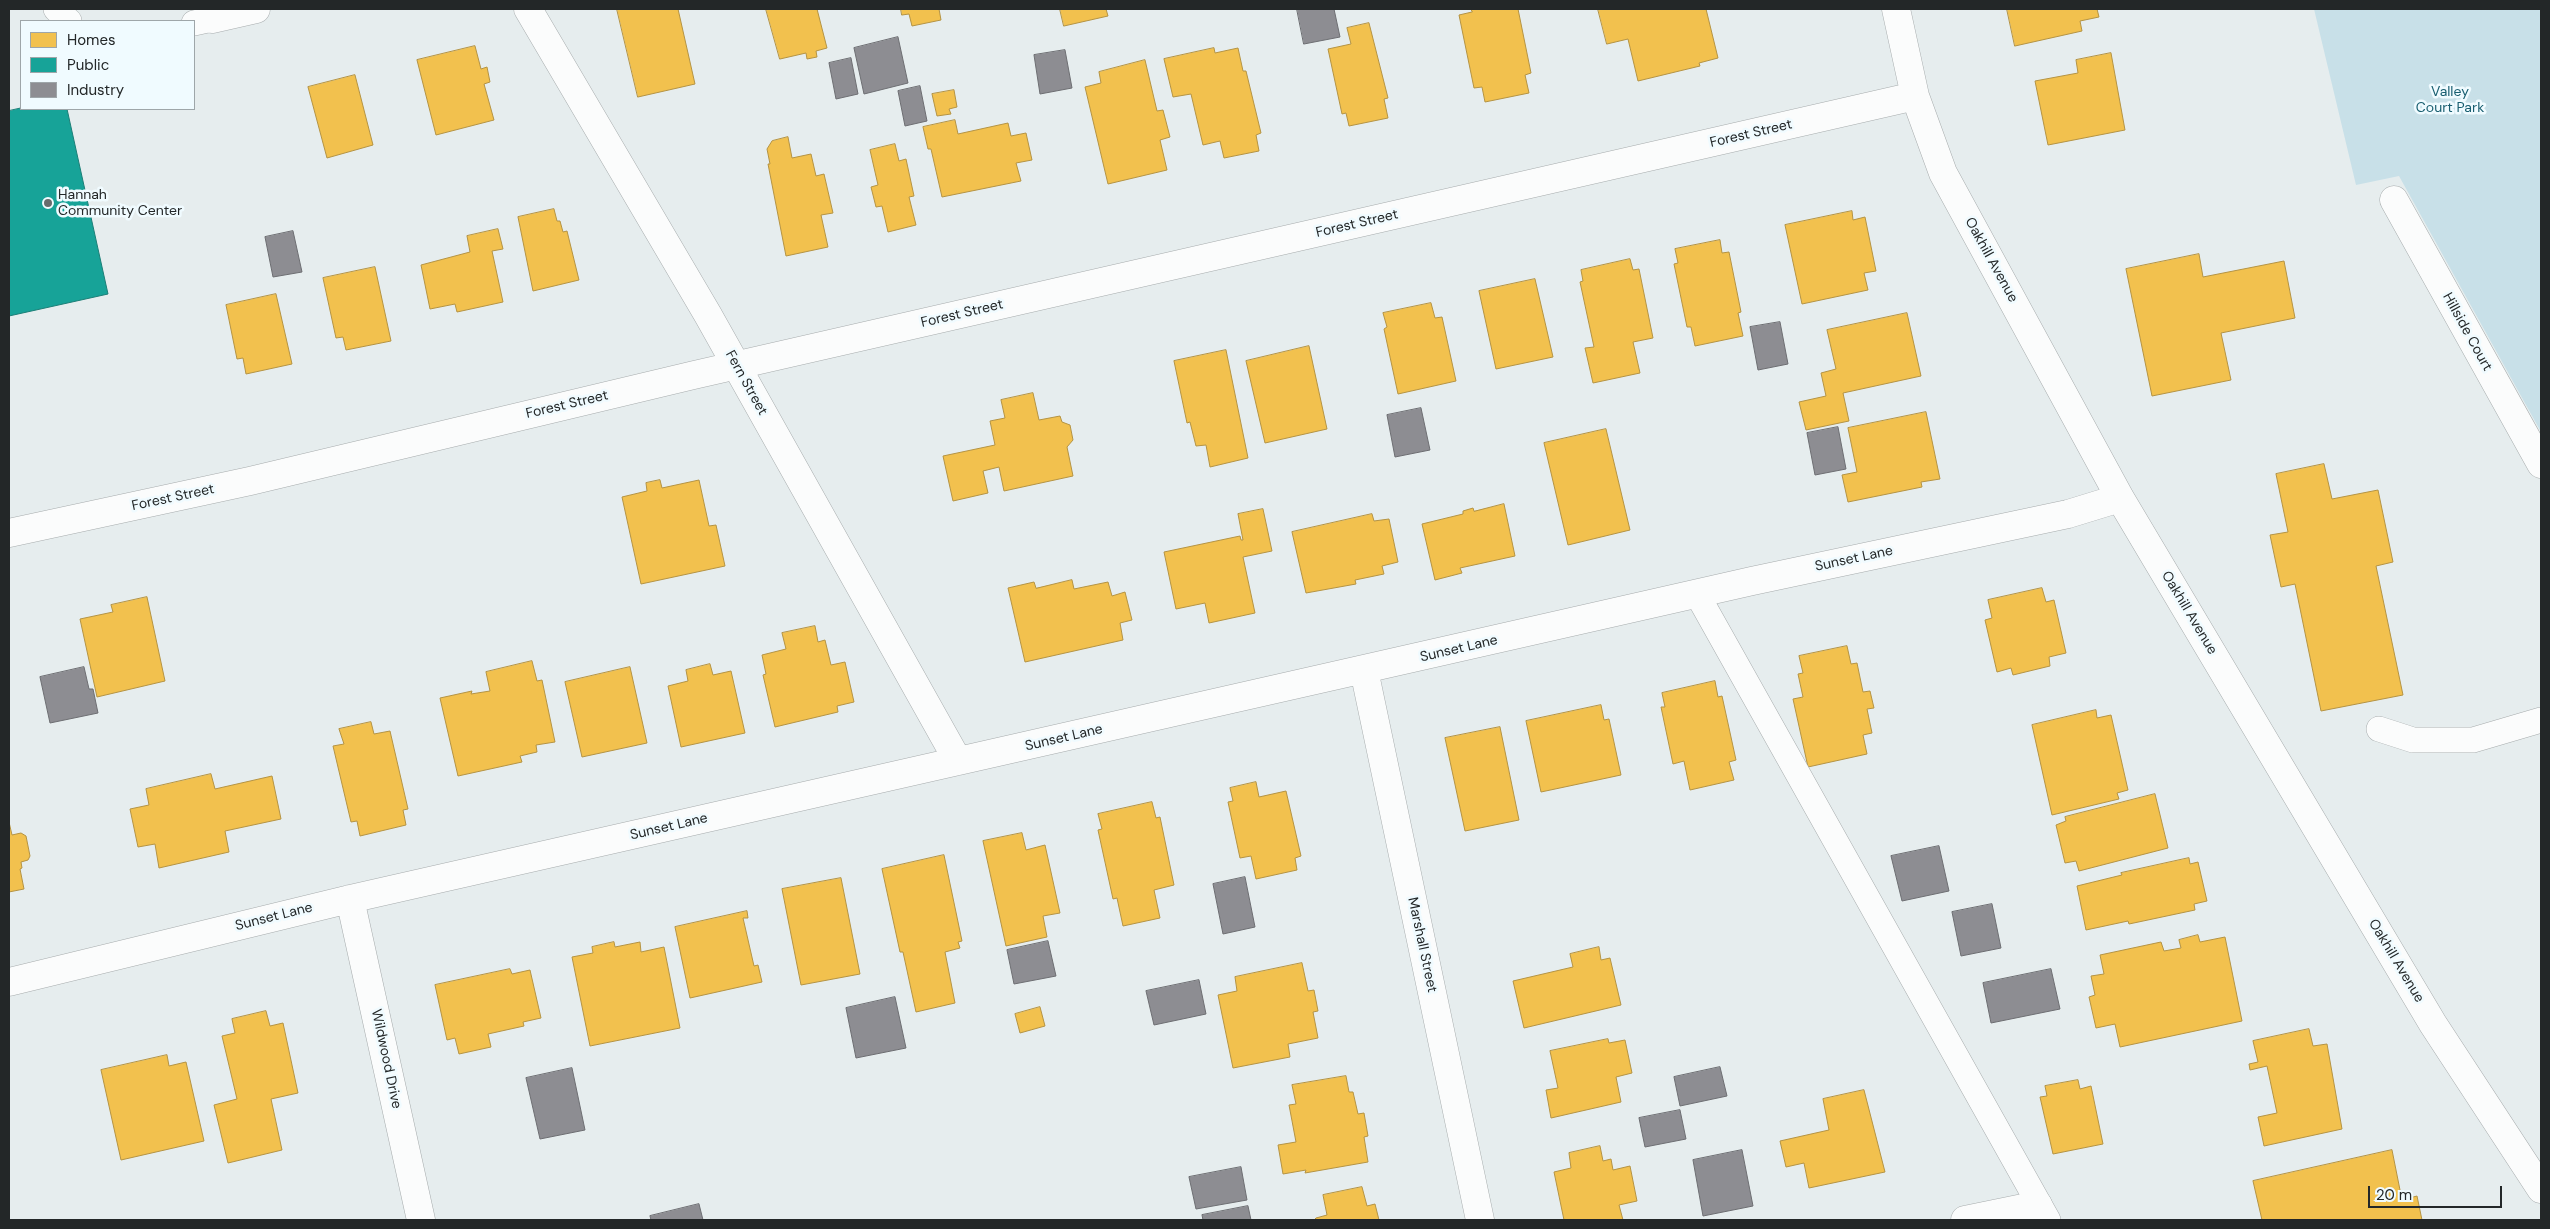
<!DOCTYPE html>
<html>
<head>
<meta charset="utf-8">
<style>
	body { margin:0 }
	#map { position:relative; width:2550px; height:1229px; overflow:hidden; background:#e6edee; font-family:"DM Sans",sans-serif }
	canvas { display:block }
	.frame { position:absolute; inset:0; border:10px solid #232728; pointer-events:none }
	.legend { position:absolute; left:20px; top:20px; width:175px; height:90px; box-sizing:border-box; background:#f0fbff; border:1px solid #9ea6a9; margin:0; padding:6px 9px; list-style:none; font-size:15px; color:#232728 }
	.legend li { display:flex; align-items:center; gap:10px; height:25px }
	.legend b { width:25px; border:1px solid #9ea6a9 }
	.scale { position:absolute; left:2368px; top:1186px; width:134px; height:22px; box-sizing:border-box; border:2px solid #232728; border-top:0; padding-left:6px; font-size:15px; line-height:18px; white-space:nowrap; color:#232728; -webkit-text-stroke:4px #f0fbff; paint-order:stroke }
</style>
</head>
<body>
<div id="map">
<canvas width="2550" height="1229"></canvas>
<div class="frame"></div>
<ul class="legend">
<li><b style="height:14px;background:#f2c14e"></b>Homes</li>
<li><b style="height:14px;background:#17a398"></b>Public</li>
<li><b style="height:14px;background:#8d8d92"></b>Industry</li>
</ul>
<div class="scale">20 m</div>
</div>
<script>
const c = document.querySelector('canvas').getContext('2d');
c.lineJoin = 'round';
function paint(path, color) {
  c.fillStyle = color;
  c.fill(path, 'evenodd');
}
function strokePath(path, color, width, dash) {
  c.strokeStyle = color;
  c.lineWidth = width;
  c.lineCap = dash ? 'butt' : 'round';
  c.setLineDash(dash || []);
  c.stroke(path);
}
function write(font, color, halo, rows, align = 'center') {
  c.font = font + ' "DM Sans",sans-serif';
  c.lineWidth = 5;
  c.setLineDash([]);
  c.textBaseline = 'middle';
  c.strokeStyle = halo;
  c.fillStyle = color;
  for (const [text, x, y, turn = 0] of rows) {
    c.save();
    c.translate(x, y);
    c.rotate((+turn || 0) * Math.PI / 180);
    c.textAlign = isNaN(turn) ? turn : align;
    if (halo) c.strokeText(text, 0, 0);
    c.fillText(text, 0, 0);
    c.restore();
  }
}
paint(new Path2D(`
	M2314,9H2541V432L2399,176L2356,185Z`), '#c8e0e8');
const homes = new Path2D(`
	M617,9H678L695,84L638,97Z
	M766,9H817L827,48L816,51L817,57L807,59L806,53L780,59Z
	M901,9H939L941,20L912,26L909,14L902,15Z
	M1060,9H1106L1108,16L1064,26Z
	M1471,9H1518L1531,73L1525,75L1529,93L1485,102L1482,87L1474,88L1459,15L1472,12Z
	M1598,9H1706L1718,58L1699,63L1700,66L1638,81L1628,39L1607,44Z
	M2007,9H2097L2099,17L2080,21L2082,31L2015,46Z
	M1369,23L1388,98L1384,99L1388,118L1349,126L1346,113L1342,114L1328,49L1351,44L1347,28Z
	M475,46L481,69L487,67L490,82L484,84L494,120L436,135L417,60Z
	M1214,48L1215,53L1238,48L1243,71H1246L1261,133L1256,135L1259,151L1224,158L1220,141L1203,145L1191,94L1173,97L1164,59Z
	M2111,53L2125,130L2048,145L2035,81L2078,73L2076,60Z
	M1145,60L1157,111L1163,110L1170,137L1160,140L1167,170L1108,184L1085,87L1101,83L1099,72Z
	M355,75L373,145L327,158L308,87Z
	M954,90L957,107L949,109L951,114L937,116L932,94Z
	M955,120L958,134L1008,123L1011,136L1026,133L1032,160L1016,163L1021,181L942,197L931,149H928L923,127Z
	M788,137L792,158L811,154L816,176L824,174L833,213L821,215L828,247L786,256L768,164H770L767,149L772,141Z
	M895,144L899,161L906,159L914,196L909,197L916,225L888,232L882,206L876,207L871,187L878,185L870,150Z
	M554,209L557,221H560L563,232L567,231L579,280L533,291L518,217Z
	M1852,211L1853,220L1865,217L1876,271L1864,273L1868,290L1802,304L1785,225Z
	M498,229L503,249L492,251L503,302L457,312L455,304L430,309L421,265L470,252L467,236Z
	M1720,240L1722,253L1729,252L1741,312L1738,313L1743,336L1695,346L1691,327H1687L1674,264L1678,263L1675,249Z
	M2199,254L2203,277L2284,261L2295,318L2221,333L2231,380L2152,396L2126,269Z
	M1630,259L1633,270L1639,269L1653,338L1633,342L1640,373L1593,383L1585,348L1594,347L1580,282L1583,281L1581,270Z
	M375,267L391,341L346,350L343,337L336,338L323,278Z
	M1535,279L1553,357L1496,369L1479,291Z
	M276,294L292,364L246,374L243,358L237,359L226,305Z
	M1431,303L1435,318L1442,317L1456,381L1398,394L1384,329L1387,327L1383,313Z
	M1907,313L1921,376L1843,393L1849,421L1806,430L1799,402L1826,396L1821,373L1836,369L1827,330Z
	M1309,346L1327,429L1265,443L1246,361Z
	M1226,350L1248,458L1210,467L1206,445L1196,446L1190,422L1187,423L1174,361Z
	M1033,393L1039,420L1060,416L1062,422L1070,425L1073,440L1067,447L1073,476L1004,491L999,467L983,471L988,493L953,501L943,456L995,445L990,421L1005,418L1001,400Z
	M1926,412L1940,479L1921,482L1922,487L1848,502L1842,475L1857,472L1848,428Z
	M1606,429L1630,530L1568,545L1544,443Z
	M2324,464L2332,499L2378,490L2393,562L2376,566L2403,695L2321,711L2295,584L2281,587L2270,535L2288,532L2276,474Z
	M660,480L662,488L699,480L709,526L716,525L725,566L641,584L622,497L647,491L646,483Z
	M1504,504L1515,556L1460,568L1462,573L1435,580L1422,524L1463,514V511L1473,508L1474,511Z
	M1263,509L1272,551L1243,557L1255,613L1209,623L1205,603L1176,609L1164,552L1240,536L1241,540H1243L1238,514Z
	M1372,514L1374,521L1389,519L1398,562L1382,566L1384,574L1355,580L1356,584L1306,593L1292,532Z
	M1072,580L1074,589L1108,582L1112,596L1125,592L1132,620L1120,623L1123,640L1025,662L1008,588L1034,582L1036,588Z
	M2042,588L2046,602L2054,600L2066,653L2049,657L2050,666L2013,675L2011,668L1997,672L1985,620L1992,618L1988,600Z
	M147,597L165,681L97,697L80,619L113,612L111,605Z
	M815,626L818,642L825,640L831,665L845,662L854,702L837,706L838,712L775,727L763,675L766,674L762,655L786,649L782,633Z
	M1847,646L1851,664L1857,663L1863,692L1870,691L1874,708L1867,709L1872,733L1863,735L1867,754L1808,767L1793,699L1803,697L1798,674L1803,673L1799,656Z
	M532,661L537,681L542,680L555,742L536,745L537,752L520,756L522,762L458,776L440,698L472,691L471,694L490,691L486,672Z
	M710,664L713,675L731,671L745,733L681,747L668,686L688,681L686,670Z
	M630,667L647,743L582,757L565,682Z
	M1715,681L1718,697L1722,696L1736,760L1729,762L1734,780L1690,790L1684,761L1673,764L1661,707H1665L1662,693Z
	M1601,705L1604,720L1609,719L1621,775L1541,792L1526,721Z
	M2096,710L2097,718L2111,715L2128,790L2117,793L2119,799L2052,815L2032,725Z
	M371,722L374,734L390,731L408,809L403,810L406,825L360,836L357,821L351,822L333,746L344,744L339,729Z
	M1500,727L1519,820L1465,831L1445,738Z
	M211,774L215,789L272,776L281,819L225,831L229,852L159,868L155,844L138,847L130,809L149,805L146,789Z
	M1256,782L1259,797L1286,791L1301,856L1295,858L1297,870L1256,879L1251,856L1240,858L1228,802L1233,801L1230,788Z
	M2155,794L2168,848L2079,871L2076,861L2065,863L2056,825L2066,821L2065,817Z
	M1152,802L1156,818L1160,817L1174,885L1154,890L1160,918L1123,926L1117,898L1113,899L1098,830L1102,829L1098,814Z
	M9,822L12,835L21,833L26,836L30,856L28,860L21,862L22,868L20,869L24,889L9,892Z
	M1022,833L1026,850L1045,845L1060,913L1043,916L1047,937L1006,946L983,841Z
	M944,855L962,941L958,942L960,948L945,952L955,1003L916,1012L903,952H900L882,869Z
	M2189,858L2190,864L2198,862L2207,901L2194,904L2195,910L2129,924L2128,921L2086,930L2077,886L2122,875L2121,873Z
	M841,878L860,974L801,985L782,889Z
	M747,911L748,918H743L754,966L758,965L762,982L690,998L675,927Z
	M2198,935L2200,942L2225,937L2242,1021L2120,1047L2115,1024L2096,1028L2089,997L2095,995L2091,976L2104,974L2100,955L2161,942L2164,951L2181,948L2179,940Z
	M614,942L615,947L640,942L641,952L664,947L680,1028L590,1046L572,957L593,953L592,947Z
	M1599,947L1601,960L1610,958L1621,1005L1524,1028L1513,981L1573,967L1570,954Z
	M1302,963L1308,991L1314,990L1318,1011L1313,1012L1318,1038L1288,1044L1290,1057L1233,1068L1218,995L1237,991L1235,977Z
	M510,969L512,974L530,970L541,1018L523,1022L524,1026L488,1034L491,1047L459,1054L455,1038L447,1040L435,985Z
	M1040,1007L1045,1026L1020,1033L1015,1014Z
	M266,1011L270,1026L283,1023L298,1093L271,1099L282,1150L228,1163L214,1105L237,1099L222,1036L235,1033L232,1019Z
	M2309,1029L2313,1046L2327,1044L2342,1129L2264,1146L2258,1117L2277,1113L2267,1066L2250,1070L2249,1064L2258,1062L2253,1041Z
	M1608,1039L1609,1043L1625,1040L1632,1073L1616,1077L1621,1102L1551,1118L1546,1090L1558,1088L1550,1051Z
	M167,1055L169,1066L186,1062L204,1141L121,1160L101,1070Z
	M1346,1076L1349,1092H1353L1358,1114L1364,1113L1368,1136L1364,1137L1368,1162L1305,1173L1306,1170L1283,1174L1278,1145L1296,1142L1289,1105L1296,1104L1292,1085Z
	M2078,1080L2080,1089L2091,1086L2103,1144L2053,1154L2040,1097L2047,1096L2045,1086Z
	M1864,1090L1885,1172L1809,1188L1804,1163L1786,1167L1780,1141L1829,1130L1823,1099Z
	M1600,1146L1603,1161L1611,1159L1613,1170L1630,1166L1637,1201L1619,1205L1623,1220H1564L1554,1172L1571,1168L1569,1153Z
	M2392,1150L2402,1200L2417,1196L2422,1220H2262L2253,1181Z
	M1362,1187L1367,1206L1375,1204L1379,1220H1314L1316,1218L1327,1215L1323,1195Z`);
paint(homes, '#f2c14e');
strokePath(homes, '#b49343', 1);
const public = new Path2D(`
	M21,108L67,109L108,294L9,316V111Z`);
paint(public, '#17a398');
strokePath(public, '#1b7e76', 1);
const industry = new Path2D(`
	M1297,9H1334L1340,37L1304,44Z
	M898,37L908,83L864,94L854,48Z
	M1065,50L1072,88L1040,94L1034,55Z
	M851,58L858,94L836,99L829,63Z
	M920,86L927,121L905,126L898,91Z
	M293,231L302,272L273,277L265,237Z
	M1780,322L1788,364L1758,370L1750,327Z
	M1421,408L1430,450L1395,457L1387,415Z
	M1838,427L1846,469L1815,475L1807,433Z
	M84,667L89,689H93L98,713L50,723L40,677Z
	M1939,846L1949,891L1902,901L1891,856Z
	M1245,877L1255,927L1223,934L1213,884Z
	M1992,904L2001,948L1961,956L1952,912Z
	M1048,941L1056,976L1014,984L1007,950Z
	M2051,969L2060,1009L1991,1023L1983,983Z
	M1199,980L1206,1014L1154,1025L1146,991Z
	M895,997L906,1048L856,1058L846,1008Z
	M1720,1067L1727,1096L1680,1106L1674,1077Z
	M572,1068L585,1130L540,1139L526,1078Z
	M1680,1110L1686,1139L1645,1147L1639,1118Z
	M1742,1150L1753,1206L1703,1216L1693,1160Z
	M1241,1167L1247,1200L1196,1209L1189,1177Z
	M699,1204L703,1220H651L650,1216Z
	M1248,1206L1251,1220H1203L1202,1215Z`);
paint(industry, '#8d8d92');
strokePath(industry, '#6d6e72', 1);
const lane = new Path2D(`
	M56,9L69,21
	M194,23L212,19
	M1697,594L2048,1220
	M2379,729L2413,740H2473L2541,720`);
const street = new Path2D(`
	M528,9L708,315L958,761
	M1896,9L1915,96L1943,173L2120,498L2433,1024L2541,1189
	M212,19L256,9
	M2394,200L2541,464
	M9,533L250,481L694,375L1915,96
	M1364,670L1480,1220
	M350,899L421,1220
	M9,982L350,899L1752,581L2068,514L2120,498
	M1965,1220L2038,1205`);
strokePath(lane, '#a7acad', 26);
strokePath(street, '#a7acad', 29);
strokePath(lane, '#fbfcfc', 25);
strokePath(street, '#fbfcfc', 28);
for (const [x, y, r, color] of [
	[48,203,5,"#676c6d"]
]) {
  const dot = new Path2D();
  dot.arc(x, y, r, 0, 2 * Math.PI);
  c.fillStyle = color;
  c.fill(dot);
  strokePath(dot, '#f0fbff', 2);
}
write('14px', '#185e70', '#f0fbff', [
	["Valley",2450,92],
	["Court Park",2450,108]
]);
write('14px', '#232728', '#f0fbff', [
	["Forest Street",1751,134,-13],
	["Forest Street",1357,224,-13],
	["Oakhill Avenue",1991,260,61],
	["Forest Street",962,314,-13],
	["Hillside Court",2467,332,61],
	["Fern Street",746,383,61],
	["Forest Street",567,405,-13],
	["Forest Street",173,498,-12],
	["Sunset Lane",1854,559,-12],
	["Oakhill Avenue",2189,613,59],
	["Sunset Lane",1459,649,-13],
	["Sunset Lane",1064,738,-13],
	["Sunset Lane",669,827,-13],
	["Sunset Lane",274,917,-14],
	["Marshall Street",1422,945,78],
	["Oakhill Avenue",2396,961,59],
	["Wildwood Drive",386,1059,78]
]);
write('14px', '#232728', '#f0fbff', [
	["Hannah",58,195],
	["Community Center",58,211]
], 'left');
</script>
</body>
</html>
